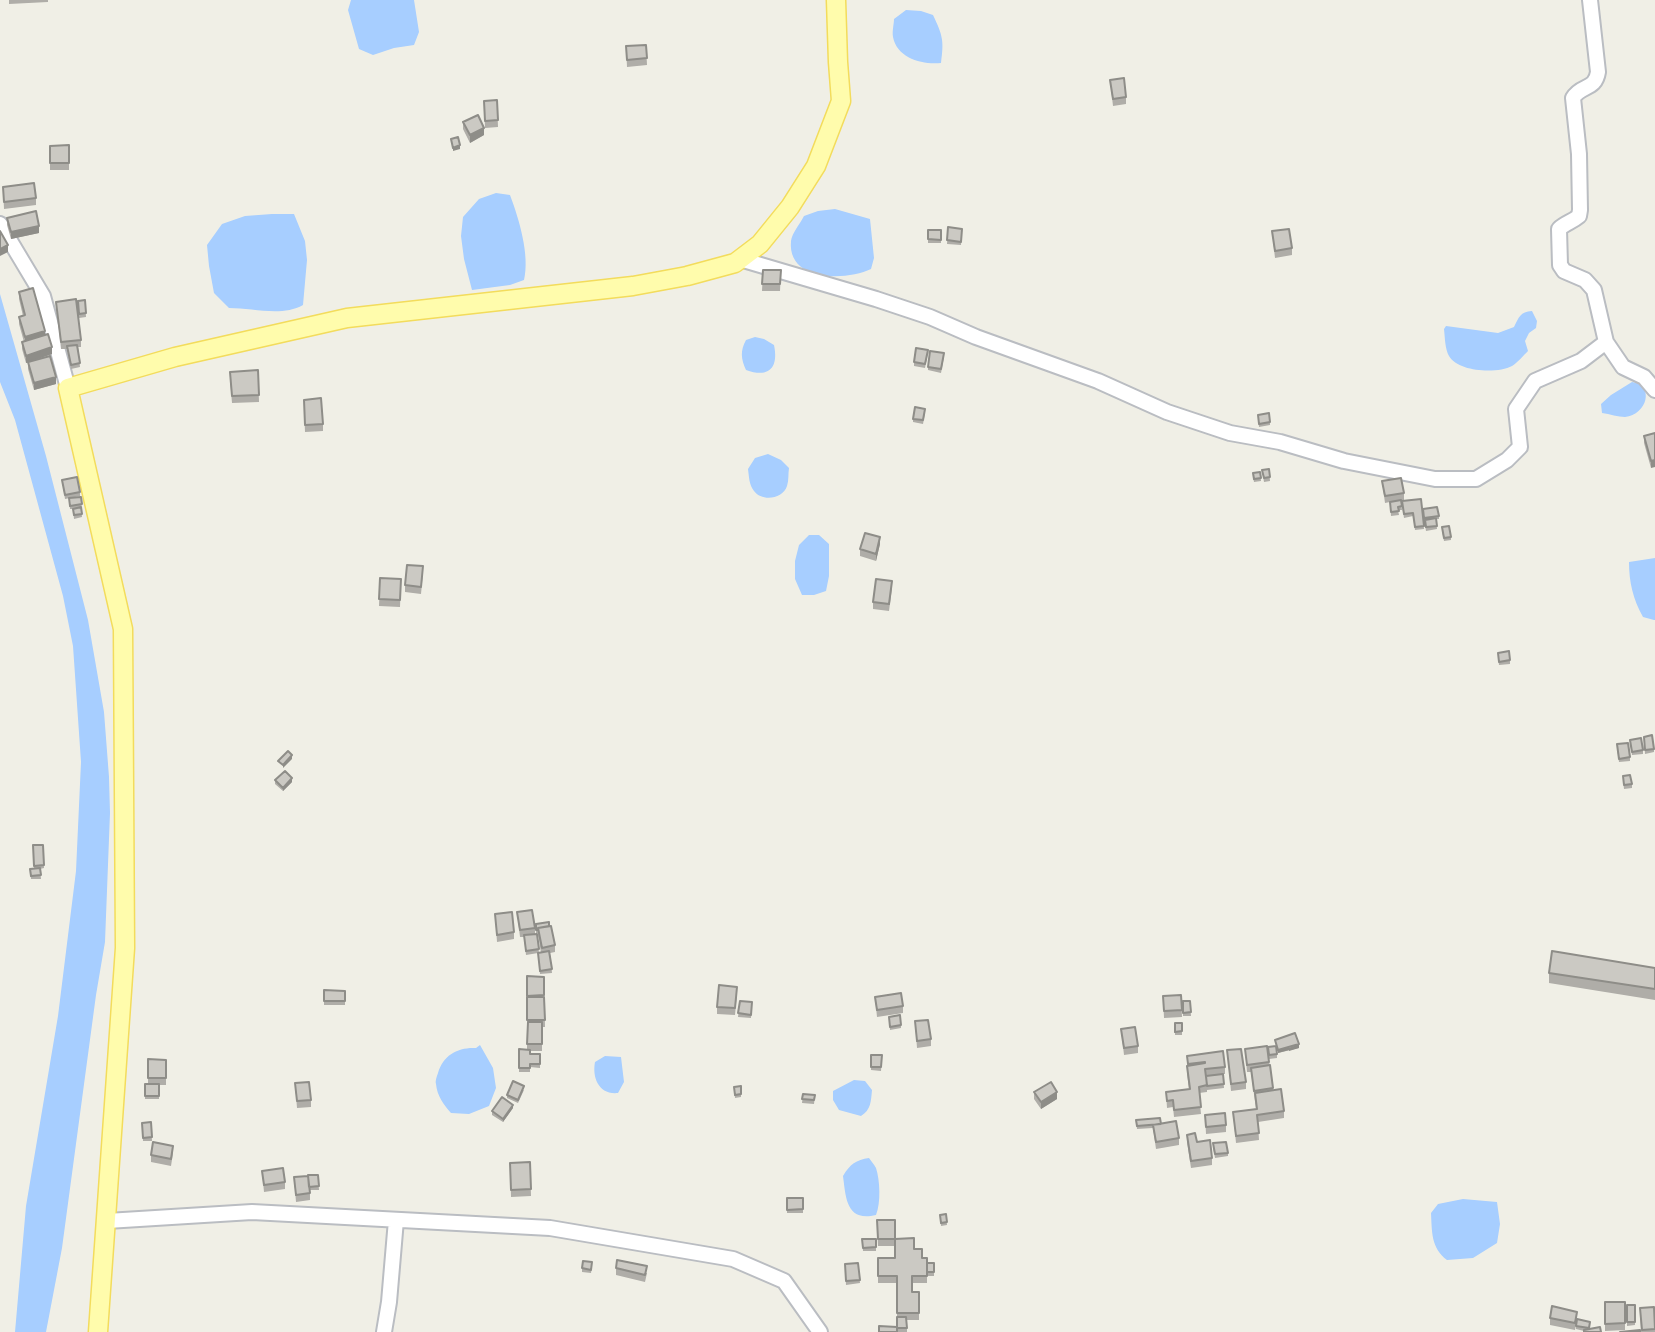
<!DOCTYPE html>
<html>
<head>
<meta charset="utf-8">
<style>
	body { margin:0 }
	canvas { display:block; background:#f0efe6 }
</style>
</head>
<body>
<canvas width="1655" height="1332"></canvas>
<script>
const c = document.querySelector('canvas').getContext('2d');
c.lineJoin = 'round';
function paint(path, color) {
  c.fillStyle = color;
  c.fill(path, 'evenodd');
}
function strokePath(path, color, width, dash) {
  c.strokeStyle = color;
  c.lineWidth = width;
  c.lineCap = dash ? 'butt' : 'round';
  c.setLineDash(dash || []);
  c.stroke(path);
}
paint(new Path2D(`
	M351,0H414L419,32L414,45L394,48L373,55L359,49L348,10Z
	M906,10L921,11L933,15C943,36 944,41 941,63C922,65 897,58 893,37C892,31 894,24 894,19Z
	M496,193L510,195C519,219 530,255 524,280L510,285L472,290L464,259L461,236L463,217L479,199Z
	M835,209L870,219L874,258L871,269C846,281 787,282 791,241C792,233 800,224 804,216L818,211Z
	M272,214H294L305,241L307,260L303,305C282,317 253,308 229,308L214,293L209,266L207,245L222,224L245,216Z
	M0,294L46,456L88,620L104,712L109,777L110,813L105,942L96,995L62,1248L46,1332H15L26,1206L58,1016L76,871L81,762L73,646L63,596L15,420L0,382Z
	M1532,311L1537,321L1536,328L1529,333L1525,341L1528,351C1524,355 1517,363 1512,366C1497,374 1458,372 1449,356C1445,349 1445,338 1444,329L1446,326L1498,333L1514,327C1519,317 1520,312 1532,311Z
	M755,337L764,339L774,345C779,369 768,378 746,370C741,359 740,351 746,340Z
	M1632,382C1655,385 1647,415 1625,417C1618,417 1610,414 1602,413L1601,404L1611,395Z
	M768,454L781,460L789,468C788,474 789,480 787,486C783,499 762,502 754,491C749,485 749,476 748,469L755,458Z
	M809,535H819L829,544V576L826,591L814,595H802L795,579V561L799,545Z
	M1655,558V620H1654L1643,617C1633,599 1629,582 1629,562Z
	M480,1045L493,1068L496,1088L489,1106L469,1114L451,1113C444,1105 437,1096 436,1084C435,1081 437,1076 438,1073C443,1055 458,1047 476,1048Z
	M605,1056L621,1057L624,1082L618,1093C599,1095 592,1078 595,1062Z
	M854,1080L865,1081L872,1090C871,1101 871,1110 861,1116L839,1110L833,1100V1091Z
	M869,1158C871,1161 874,1164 876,1168C880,1180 881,1203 876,1215C846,1222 846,1198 843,1176C850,1164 856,1160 869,1158Z
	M1463,1199L1497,1202L1500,1224L1497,1243L1473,1258L1447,1260C1431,1248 1432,1232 1431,1213L1438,1204Z`), '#a7ceff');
const minor = new Path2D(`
	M1590,0L1598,72C1595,91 1581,84 1573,98L1579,154L1580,210L1579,216C1572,222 1565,223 1559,229L1560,265L1564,271L1585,280L1594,290L1606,342L1623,367L1644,377L1655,390
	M0,224L43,296L68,388
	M740,259L876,299L930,317L976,337L1098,381L1167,412L1230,433L1280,442L1344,461L1435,479H1476L1507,460L1520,447L1516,409L1535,381L1581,361L1606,342
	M107,1221L252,1212L550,1228L733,1259L784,1281L820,1332
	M384,1332L389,1302L396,1220`);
const major = new Path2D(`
	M98,1332L125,948L123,629L68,388L175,357L347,318L633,286L687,276L735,263L760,244L790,207L816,166L841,101L838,62L836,0`);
strokePath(minor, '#babdc2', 18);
strokePath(major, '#f3dc5c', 21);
strokePath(minor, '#fff', 14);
strokePath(major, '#fffcac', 18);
paint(new Path2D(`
	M9,0H48V2L9,4Z
	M646,45L647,65L627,67L626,46Z
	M1110,80L1126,97V104L1113,106Z
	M497,100L498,127L485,128L484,101Z
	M463,122L484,135L470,143L463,129Z
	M69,145V170H50V146Z
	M3,187L36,198V205L4,209Z
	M7,218L39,233L11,239L7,225Z
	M948,227L962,229L961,245L947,244Z
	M928,230H941V243H928Z
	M1272,231L1292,248V255L1275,258Z
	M763,270H781L780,291H762Z
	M19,292L45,335L52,354L26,363L22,349V342H24L19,324V317L23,316L19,299Z
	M85,300L86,317L79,318L78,301Z
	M56,302L81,340V347H78L80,367L71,369L67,349H61Z
	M928,353L925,368L914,366V362Z
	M944,357L941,373L928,370V367Z
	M28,362L56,384L34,390L28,369Z
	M258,370L259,402L232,403L230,379Z
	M304,407L323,424V431L305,432Z
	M925,413L923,424L913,422V419Z
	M1258,418L1270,422V425L1259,427Z
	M1655,433L1651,468L1644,443V436Z
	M1269,469L1270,481L1264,482L1262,470Z
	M1260,472L1261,481L1254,482L1253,477Z
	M62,480L80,492V496L65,499Z
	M1382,481L1404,493V500L1401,501L1402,510H1398L1399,515L1391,516L1390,502L1385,503Z
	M69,498L82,504L81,508L82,517L74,519L73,509H70Z
	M1421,499L1424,529L1415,530L1413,516L1404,518L1402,505Z
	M1423,512L1439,516V519H1436L1437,529L1426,531Z
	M1442,531L1451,537V540L1444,541Z
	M880,544L876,561L860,556V549Z
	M423,573L421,594L405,592V585Z
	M380,578L401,579L400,607L379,606Z
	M892,588L889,611L873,609V602Z
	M1498,656L1510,660V664L1499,665Z
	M1644,740L1654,749V752L1645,754Z
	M1630,743L1643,750V754L1632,755Z
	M1617,748L1630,757V761L1619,762Z
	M275,780L292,782L283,791L275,784Z
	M1623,780L1632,784V788L1624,789Z
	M33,845H43L44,868L40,869L41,879H31L30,869L34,868Z
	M517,912L535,928V934H537L539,953H541L538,933H536V924L555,945V952L550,953L552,973L540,974L538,953L526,955L524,937H520Z
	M495,914L514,932V939L497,942Z
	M1655,968V1000L1549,983V973Z
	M527,976L544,977L545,1027H542V1051H530V1054H540V1068L530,1067V1072H519V1049L527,1050Z
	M324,990L345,991V1005H324Z
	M737,994L735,1015L717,1014V1007Z
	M1181,995L1182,1017L1164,1018L1163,996Z
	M875,997L903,1006V1013L877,1017Z
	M740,1001L752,1002L751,1018L738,1017Z
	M1183,1001H1190L1191,1016H1183Z
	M889,1017L901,1025V1028L890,1030Z
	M915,1021L931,1039V1046L917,1048Z
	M1175,1023L1182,1031V1035H1175Z
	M1121,1029L1138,1046V1053L1124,1055Z
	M1275,1040L1299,1048L1278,1053L1277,1049V1058L1269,1059L1268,1047L1276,1046Z
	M1267,1046L1273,1090L1284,1111V1118L1258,1122L1259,1140L1236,1143L1233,1112L1256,1109L1251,1072H1247L1245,1049Z
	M1227,1050L1246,1082V1089L1231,1091Z
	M871,1055H882L881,1071L871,1070Z
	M1187,1056L1225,1067V1074H1223L1224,1088L1207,1090V1087V1092L1199,1093L1201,1114L1174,1117L1173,1107L1167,1108L1166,1092L1189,1089L1187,1073Z
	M148,1059L166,1060V1085H159V1099H145V1084H148Z
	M295,1083L311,1100V1107L297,1108Z
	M741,1086V1097L735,1098L734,1087Z
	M524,1090L518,1103L507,1098V1095Z
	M1034,1092L1057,1099L1041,1109L1034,1099Z
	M803,1094L815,1095L814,1104L802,1103Z
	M513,1108L503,1122L492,1115V1111Z
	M1205,1115L1226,1125V1132L1206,1134Z
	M1136,1120L1161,1123L1179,1138V1145L1156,1149L1153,1128L1137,1129Z
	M151,1122L152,1141H143L142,1123Z
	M1187,1135L1197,1142L1212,1158V1165L1191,1168L1187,1142Z
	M1213,1147L1228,1153V1156L1215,1158Z
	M173,1153L171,1166L151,1162V1155Z
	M530,1162L531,1196L511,1197L510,1163Z
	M262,1171L285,1182V1189L264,1192Z
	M318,1175L319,1190H310V1200L296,1202L294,1177Z
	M787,1198H803V1213H787Z
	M946,1214L947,1225L941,1226L940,1215Z
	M877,1220L895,1239L914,1249L927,1263H934V1276H927V1283H912V1292H919V1320H907V1332H897V1283H878V1258H895V1246H878Z
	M862,1239H876V1251H863Z
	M858,1263L860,1283L846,1285L845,1264Z
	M592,1266L591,1273L582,1272V1268Z
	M616,1268L647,1273L645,1282L616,1275Z
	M1605,1302H1625V1330L1605,1331Z
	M1627,1305H1635V1325L1627,1326Z
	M1640,1308L1655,1322V1332H1641Z
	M1550,1318L1577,1319L1575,1330L1550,1325Z
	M1590,1325V1329L1584,1331L1576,1329V1326Z`), '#afada8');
paint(new Path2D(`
	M484,128V135L470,143V135Z
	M460,145V149L453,151V148Z
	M39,226V233L11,239V232Z
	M8,245V252L0,256V249Z
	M45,331V338L25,344V337Z
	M52,347V354L26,363V356Z
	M56,377V384L34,390V383Z
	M1655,460V467L1651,468V461Z
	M880,537V544L876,561V554Z
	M292,755V759L283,768V765Z
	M292,778V782L283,791V788Z
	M1299,1044V1048L1289,1051V1048Z
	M1289,1046V1050L1278,1053V1050Z
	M1057,1092V1099L1041,1109V1102Z
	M513,1105V1108L503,1122V1119Z`), '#8e8d88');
const building = new Path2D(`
	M646,45L647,58L627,60L626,46Z
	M1124,78L1126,97L1113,99L1110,80Z
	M497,100L498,120L485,121L484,101Z
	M478,115L484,128L470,135L463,122Z
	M458,137L460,145L453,148L451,139Z
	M69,145V163H50V146Z
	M34,183L36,198L4,202L3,187Z
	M36,211L39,226L11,232L7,218Z
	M948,227L962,229L961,242L947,240Z
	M1289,229L1292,248L1275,251L1272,231Z
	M928,230H941V240L928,239Z
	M0,231L8,245L0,249Z
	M763,270H781L780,284H762Z
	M33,288L45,331L25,337L19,317L25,315L19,292Z
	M76,299L81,340L61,342L56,302Z
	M85,300L86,313L79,314L78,301Z
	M48,334L52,347L26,356L22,342Z
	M77,345L80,363L71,365L67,346Z
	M916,348L928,350L925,364L914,362Z
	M930,351L944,353L941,369L928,367Z
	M50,356L56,377L34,383L28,362Z
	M258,370L259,395L232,396L230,372Z
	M321,398L323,424L305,425L304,400Z
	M915,407L925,409L923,420L913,419Z
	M1269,413L1270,422L1259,424L1258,415Z
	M1655,433V460L1651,461L1644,436Z
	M1269,469L1270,477L1264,478L1262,470Z
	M1260,472L1261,478L1254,479L1253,473Z
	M77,477L80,492L65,495L62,480Z
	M1401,478L1404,493L1385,496L1382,481Z
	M81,497L82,504L70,506L69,498Z
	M1421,499L1424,526L1415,527L1413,513L1404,514L1402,501Z
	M1401,500L1402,506L1398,507L1399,511L1391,512L1390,502Z
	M81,507L82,514L74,515L73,509Z
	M1437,507L1439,516L1424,518L1423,509Z
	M1436,518L1437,526L1426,527L1425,520Z
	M1449,526L1451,537L1444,538L1442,527Z
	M865,533L880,537L876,554L860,549Z
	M407,565L423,566L421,587L405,585Z
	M380,578L401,579L400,600L379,599Z
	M876,579L892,581L889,604L873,602Z
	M1509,651L1510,660L1499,662L1498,653Z
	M1652,735L1654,749L1645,750L1644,737Z
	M1641,738L1643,750L1632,752L1630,740Z
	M1628,743L1630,757L1619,759L1617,744Z
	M288,751L292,755L283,765L278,761Z
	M285,771L292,778L283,788L275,780Z
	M1630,775L1632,784L1624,785L1623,776Z
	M33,845H43L44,865L34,866Z
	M40,868L41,875L31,876L30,869Z
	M532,910L535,928L520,930L517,912Z
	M512,912L514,932L497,935L495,914Z
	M549,922V926L538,928V930H536V924Z
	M551,926L555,945L542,948L538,928Z
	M537,934L539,949L526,951L524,935Z
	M549,951L552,969L540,971L538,953Z
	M1552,951L1655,968V989L1549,973Z
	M527,976L544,977V995L527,996Z
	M719,985L737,987L735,1008L717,1007Z
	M324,990L345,991V1001H324Z
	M901,993L903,1006L877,1010L875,997Z
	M1181,995L1182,1010L1164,1011L1163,996Z
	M527,997H544L545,1020H527Z
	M740,1001L752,1002L751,1015L738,1013Z
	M1183,1001H1190L1191,1012L1183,1013Z
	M900,1015L901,1025L890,1027L889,1017Z
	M928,1020L931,1039L917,1041L915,1021Z
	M528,1022H542V1044H527Z
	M1175,1023H1182V1031L1175,1032Z
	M1135,1027L1138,1046L1124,1048L1121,1029Z
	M1295,1033L1299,1044L1278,1050L1275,1040Z
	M1267,1046L1269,1062L1247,1065L1245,1049Z
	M1276,1046L1277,1054L1269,1055L1268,1047Z
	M519,1049L530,1050V1054H540V1064H530V1068H519Z
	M1241,1049L1246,1082L1231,1084L1227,1050Z
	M1223,1051L1225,1067L1205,1069L1207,1085L1199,1087L1201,1107L1174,1110L1173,1100L1167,1101L1166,1092L1190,1089L1187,1066L1205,1063V1062L1188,1064L1187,1056Z
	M871,1055H882L881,1067H871Z
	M148,1059L166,1060V1078H148Z
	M1270,1065L1273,1088L1254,1091L1251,1068Z
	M1223,1074L1224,1084L1207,1086L1206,1076Z
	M513,1081L524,1086L518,1100L507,1095Z
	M309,1082L311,1100L297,1101L295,1083Z
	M1051,1082L1057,1092L1041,1102L1034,1092Z
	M145,1084H159V1096H145Z
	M741,1086V1094L735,1095L734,1087Z
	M1281,1089L1284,1111L1257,1115L1259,1133L1236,1136L1233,1112L1257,1109L1255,1093Z
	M803,1094L815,1095L814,1100L802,1099Z
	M502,1097L513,1105L503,1119L492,1111Z
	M1225,1113L1226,1125L1206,1127L1205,1115Z
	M1160,1118L1161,1124L1137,1126L1136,1120Z
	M1176,1121L1179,1138L1156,1142L1153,1125Z
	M151,1122L152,1137L143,1138L142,1123Z
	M1195,1133L1197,1142L1210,1140L1212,1158L1191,1161L1187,1135Z
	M153,1142L173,1146L171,1159L151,1155Z
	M1226,1142L1228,1153L1215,1154L1213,1143Z
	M530,1162L531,1189L511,1190L510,1163Z
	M283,1168L285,1182L264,1185L262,1171Z
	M308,1175H318L319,1186L309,1187Z
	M308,1176L310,1193L296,1195L294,1177Z
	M787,1198H803V1209L787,1210Z
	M946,1214L947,1222L941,1223L940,1215Z
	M877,1220H895V1239L914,1238V1249H922V1258H927V1276H912V1292H919V1313H897V1276H878V1258H895V1239H878Z
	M862,1239H876V1247L863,1248Z
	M617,1260L647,1266L645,1275L616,1268Z
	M583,1261L592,1262L591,1270L582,1268Z
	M858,1263L860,1280L846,1281L845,1264Z
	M927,1263H934V1272H927Z
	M1605,1302H1625V1323L1605,1324Z
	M1627,1305H1635V1322H1627Z
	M1552,1306L1577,1312L1575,1323L1550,1318Z
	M1654,1307L1655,1329L1642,1330L1640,1308Z
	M897,1317H906L907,1328H897Z
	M1577,1319L1590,1322L1589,1328L1576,1326Z
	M879,1326L897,1327V1332H879Z
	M1600,1327L1601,1332H1584V1330Z
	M1640,1330V1332H1620Z`);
paint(building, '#cbc9c3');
strokePath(building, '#8e8d88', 2);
</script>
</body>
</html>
